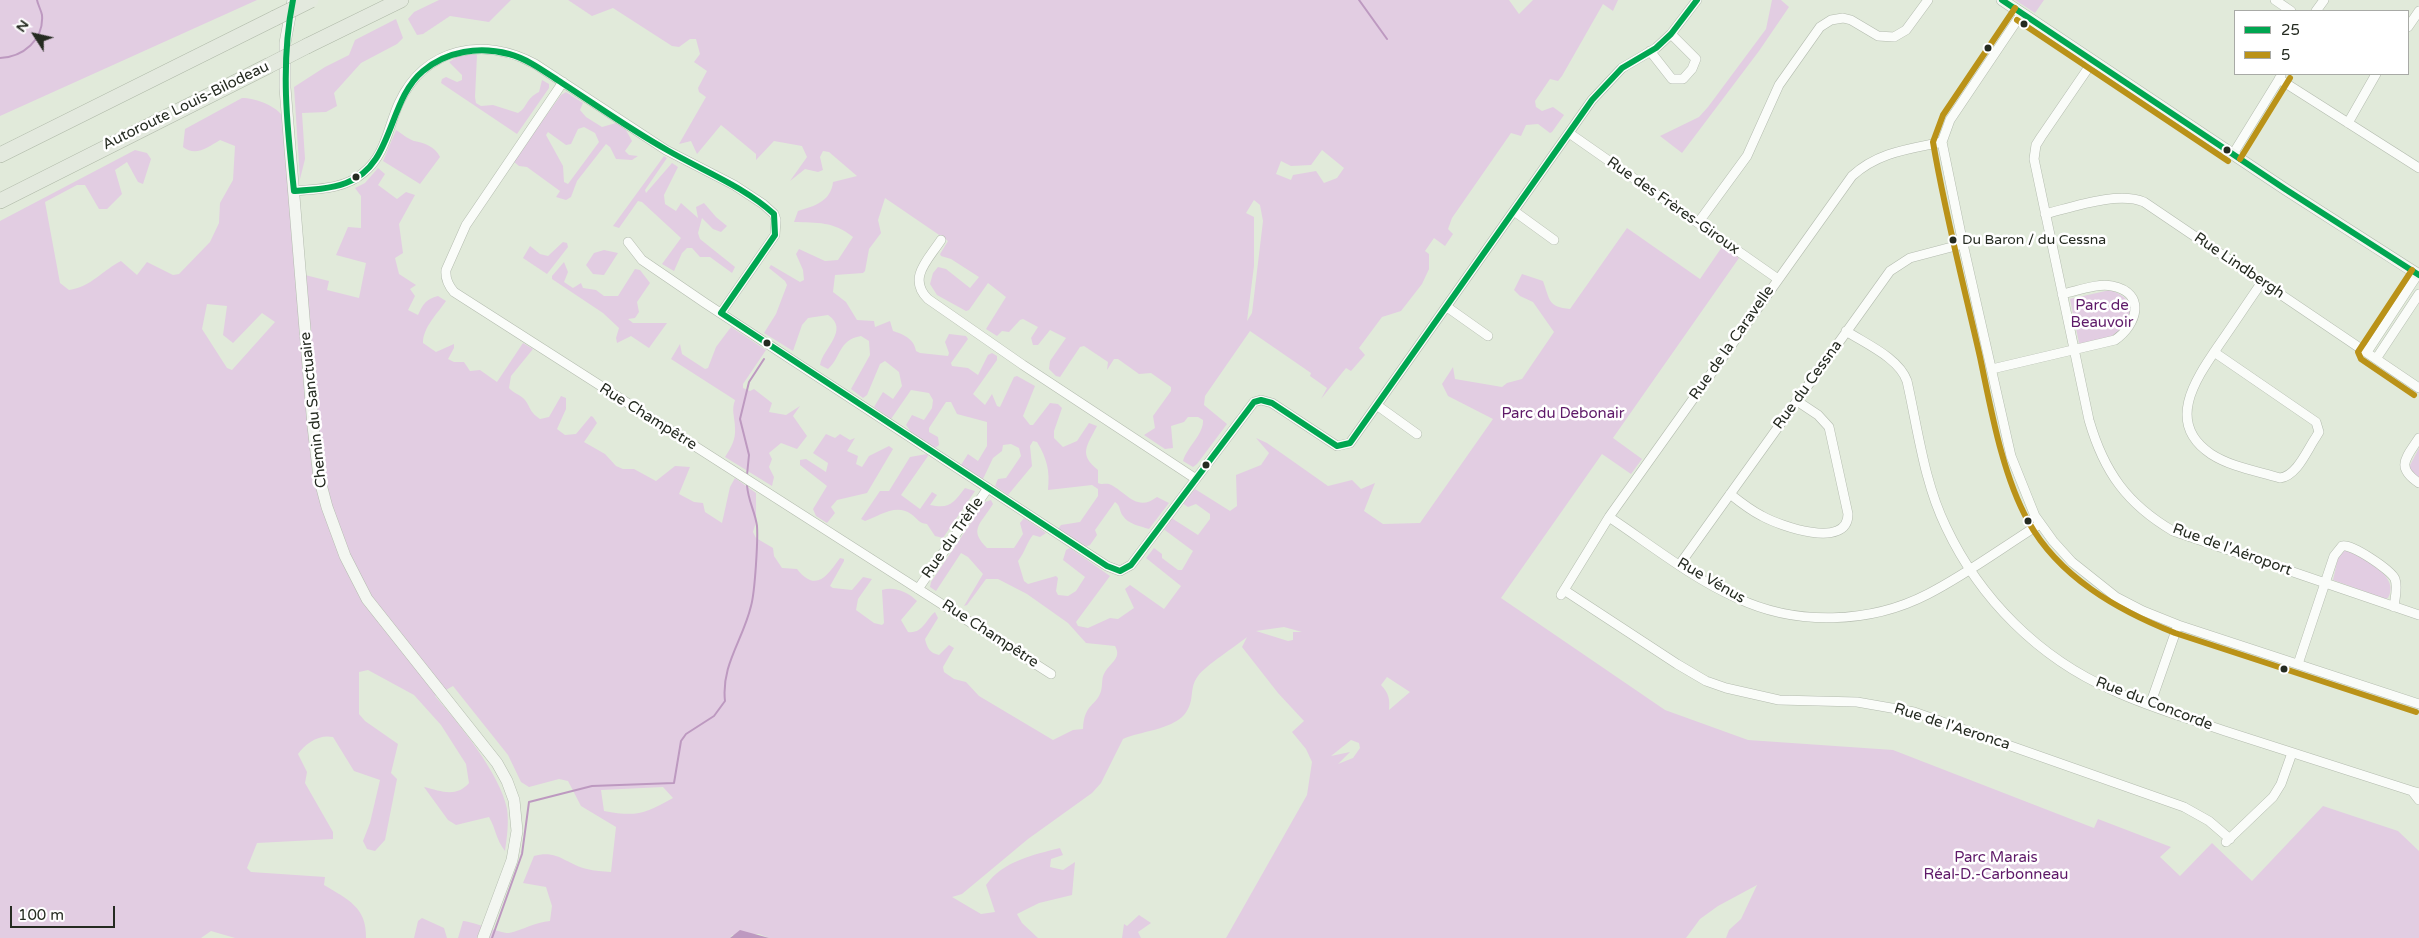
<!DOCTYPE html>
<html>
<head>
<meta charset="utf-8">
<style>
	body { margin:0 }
	#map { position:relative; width:2419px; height:938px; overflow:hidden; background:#e1eada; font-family:"Varela Round",sans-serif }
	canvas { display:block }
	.legend { position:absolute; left:2234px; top:10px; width:175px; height:65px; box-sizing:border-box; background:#fff; border:1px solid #a8aaa6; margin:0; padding:6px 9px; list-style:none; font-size:15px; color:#252b21 }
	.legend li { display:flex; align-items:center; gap:10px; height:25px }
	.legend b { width:25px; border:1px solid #a8aaa6 }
	.north { position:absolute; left:10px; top:10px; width:50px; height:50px; -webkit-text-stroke:4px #fff; paint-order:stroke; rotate:305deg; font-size:14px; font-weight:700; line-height:20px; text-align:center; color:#252b21 }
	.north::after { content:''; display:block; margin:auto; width:18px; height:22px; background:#252b21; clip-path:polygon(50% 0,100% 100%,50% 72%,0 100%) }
	.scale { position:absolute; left:10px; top:906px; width:105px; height:22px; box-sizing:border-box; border:2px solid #252b21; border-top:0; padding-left:6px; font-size:15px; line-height:18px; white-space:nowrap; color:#252b21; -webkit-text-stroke:4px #fff; paint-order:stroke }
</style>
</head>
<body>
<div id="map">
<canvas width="2419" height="938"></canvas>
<ul class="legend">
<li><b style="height:6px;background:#00a651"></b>25</li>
<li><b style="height:6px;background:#ba9218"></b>5</li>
</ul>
<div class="north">N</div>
<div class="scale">100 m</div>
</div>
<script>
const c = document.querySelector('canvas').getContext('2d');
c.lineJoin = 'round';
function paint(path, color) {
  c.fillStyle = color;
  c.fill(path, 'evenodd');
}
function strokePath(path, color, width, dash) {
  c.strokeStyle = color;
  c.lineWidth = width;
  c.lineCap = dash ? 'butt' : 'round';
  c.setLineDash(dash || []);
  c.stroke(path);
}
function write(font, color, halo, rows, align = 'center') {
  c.font = font + ' "Varela Round",sans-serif';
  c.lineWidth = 5;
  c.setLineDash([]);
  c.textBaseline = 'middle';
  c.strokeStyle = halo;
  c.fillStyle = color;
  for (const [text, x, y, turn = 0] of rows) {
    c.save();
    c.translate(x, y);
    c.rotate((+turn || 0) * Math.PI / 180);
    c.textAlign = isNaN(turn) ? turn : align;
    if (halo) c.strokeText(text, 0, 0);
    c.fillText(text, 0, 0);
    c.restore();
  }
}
paint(new Path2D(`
	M0,0H257L0,116Z
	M439,0H511L489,22L450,16L423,34L417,35L408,19L414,12Z
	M568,0H1509L1519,14L1533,0H1618L1613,11L1603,4L1562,76L1558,81L1550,79L1535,101L1536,107L1542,111L1553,107L1564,115L1552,132L1550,133L1538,124L1526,125L1521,136L1511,133L1452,218L1448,229L1453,234L1445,246L1434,238L1425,251L1429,254V269L1422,284L1401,311L1382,317L1359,348L1365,355L1351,371L1346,368L1321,399L1327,388L1310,376L1311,373L1250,331L1205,396L1204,405L1227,424L1197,464L1193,467L1183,461C1187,447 1204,434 1203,420L1198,417H1188L1184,422L1171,426L1173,448L1165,449L1144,435L1155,428L1153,416L1171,391V387L1151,373L1139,374L1118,359H1114L1107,370L1108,362L1084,346L1080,347L1060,377L1056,376L1049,369L1050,361L1066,338L1050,330L1038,345H1033L1031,338L1038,327L1023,319L1020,320L1009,332L1002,331L997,336L986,329L1006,297L988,283L969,310L966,311L937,295L930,284L933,273L938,267L946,269L970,288L979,277L951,259L941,256L940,254L948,241L885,198L878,220L881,233L869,249L865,271L863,273L835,275L833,292L846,302L857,320L874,321L875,327L890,321L893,331C902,334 914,338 916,351L920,353L948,356L949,353L945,342L949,334L966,336L968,339L951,363L952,366L968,368L978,375L988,355L992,353L997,356V360L973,394L985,405L992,394L997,406L1000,407L1014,377L1017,376L1035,386L1023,416L1030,425H1033L1050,403L1058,404L1062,408L1054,431V438L1063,447L1077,441L1089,423L1097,426C1087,446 1078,454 1098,470V483C1102,485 1105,483 1109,484C1126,491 1136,513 1157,497L1169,503L1149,529C1140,526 1128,524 1123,516C1119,511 1121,506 1115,502L1095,530L1097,535L1090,545L1085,547L1058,529L1061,525L1080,522L1098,496V489L1092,485L1048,490C1050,470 1047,459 1037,442L1033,441L1030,446L1032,466L1008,495L995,486L998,479L1006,478L1021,456L1019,448L1011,444L1003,445L1002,451L993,458L983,479L961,465L968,454L978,461L987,446V422L957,414L951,402H946L929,428V432L938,437L939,445L935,448L911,432L906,425L912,415L924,420L932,408L933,400L929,393L911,390L891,419L874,407L883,392L893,399L902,386L899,372L885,361L880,364L867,395L863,398L851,389L870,355L869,341L861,336C838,340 841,358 828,369L820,365C823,348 850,330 828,315L808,318L802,325L793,351L764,333L776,314L787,285L785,281L769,268L771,265L800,282L804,280L803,270L796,254L799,249L825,261L838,260L853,237C833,221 818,223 794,222L798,211C815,206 831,201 833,182L857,176L829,152L823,151L820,157L823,170L818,172L805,169L790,181L807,157L802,146L774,141L756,160V154L721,125L697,154L691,141L679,144L706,97L699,92L698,88L707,71L694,62L700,54L696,39H690L679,47L672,46L613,8L592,16ZM1322,150L1344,168L1337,178L1324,183L1316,171L1293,175L1291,180L1276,174L1281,161L1291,166L1311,165ZM1254,200L1260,205L1263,221L1252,313L1247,321L1254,266V217L1246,213Z
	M1772,0H1781L1789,7L1759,51L1682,153L1660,136L1699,117L1708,107L1766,29Z
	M2015,0H2044L2035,13Z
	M396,19L403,38L397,44L361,63L334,93L337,106L326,112L302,113L305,159L300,179L294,87L325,67L349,55L355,40Z
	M468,54L477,55L475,97L476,103L481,106L493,105L518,113C528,107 525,99 539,92L542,80L549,84V88L517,134L441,83L442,79L446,77L457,82L462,80V75L449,62L459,56Z
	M566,92L583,103L580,110L586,117L602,127L616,123L626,130L632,141L625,151L629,155L638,156L632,160L616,159L610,147L606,144L577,181L571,197L566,200L556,197L560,191L527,167L519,166L513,161L561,95ZM584,127L595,133L599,142L568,184L564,182L563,166L546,135L548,132L566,145L571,144L578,129Z
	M242,98C255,98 274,105 282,115L305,275L329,281L327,290L359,298L366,263L336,255L348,227L361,228V196L355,188L365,183L378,168L385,174L378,185L397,199L406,192L415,195L399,224L403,253L395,258L399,274L416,285L410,289L415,296L408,310L418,315C423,304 426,299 438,296L446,301C438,313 423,327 423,343L436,352L454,344V348L448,359L454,362H464L470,371L480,370L497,382L523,343L533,349L511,376L509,388C513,393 521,395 525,400C532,410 529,411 540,419L549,417L561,396L566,398V409L557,429L565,435L576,434L591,416L593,417L597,423L584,442L605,454L616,466L623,469H634L656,481L675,466L690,467L679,494L694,502L703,503L705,512L722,523L730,487L735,478L756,493V522L753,532L756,538L773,548L774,556L782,568L797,569C816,593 827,576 840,558L844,559V561L830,586L833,588L852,590L863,577L872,579L858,599L856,610L874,623L882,625L884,623L882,590C894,586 908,592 917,601L901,620L908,632C923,634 926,619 935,612L938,618L925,639C927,648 930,653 939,655L949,645L954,648L943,667L944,672L954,679L966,682L979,696L1053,740L1073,730L1083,729C1084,703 1097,706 1101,691C1103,684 1101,678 1105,672C1111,662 1122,658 1115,646L1086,643L1068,623L1027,594L998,579H986L967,605L964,606L983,574L968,557L961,553L936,591L930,587L931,582L985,502L991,500L993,504C981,524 968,529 987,548H1014L1023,534L1020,523L1024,518L1046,533L1040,537L1033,535C1027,542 1025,552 1018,561L1024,581L1028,584L1056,576L1058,578L1056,591L1058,595L1068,596L1076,591L1085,577L1063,560L1066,550L1070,548L1110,576L1076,622L1078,626L1088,628L1110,618L1118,619L1134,608L1125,589L1130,585L1164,609L1181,586L1146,558L1154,548L1162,554V558L1178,570H1182L1193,551L1162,528L1170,517L1198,535L1210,519V514L1196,504L1188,507L1182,503L1195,489L1230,511L1237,506L1236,475L1261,465L1269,453L1256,438L1267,443L1328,486L1352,480L1361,489L1375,483L1364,511L1383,524L1420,523L1493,419L1448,396L1442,384L1453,367L1455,379L1502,387L1507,383L1522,379L1554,332L1533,302L1520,296L1514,290L1522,274L1543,281C1550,300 1548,307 1570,309L1627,228L1700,279L1722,247L1739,258L1613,438L1642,459L1631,474L1602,454L1501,598L1665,710L1748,740L1893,750L2094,828L2098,819L2171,847L2160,857L2180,876L2212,843L2252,881L2323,806L2398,831L2419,851V938H1726L1729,930L1741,919L1757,885L1718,906L1700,919L1686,938H1226L1307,795L1312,762L1306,749L1292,732L1304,721L1278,693L1242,647L1247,637C1235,647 1206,665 1198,676C1188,689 1196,701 1184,715C1170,730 1141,731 1123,739L1101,783L1092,793L1028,839L962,894L952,897L981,914L995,912L986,885C1003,861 1033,855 1060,848L1063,855L1051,859L1050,867L1063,870L1075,862L1072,895L1039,903L1017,914L1022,923L1038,938H769L759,934L732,935L730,938H458L463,921C475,922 502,934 509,933C523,930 535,922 550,921L552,906L546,887L523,883L534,856C557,849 566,864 587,869C594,871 603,871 611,872L616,827L581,806L568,781L559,779L529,787L521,782L508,755L453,686L435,696C458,722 501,775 507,809C509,823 507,837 505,851C496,840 496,829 489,817L456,825L448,820L424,787C441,791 456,798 469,783L466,764L441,725L414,695L368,670L359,672V714L365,721L398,744L391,773L397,779L385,840L375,851L367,849L363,841L370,823L380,780L354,771L333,737C319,734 306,743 298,754L307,772L305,783L333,832V839L257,843L247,868L251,872L325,877L324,885C347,899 367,907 366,938H235L211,931L201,938H0V221L135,150L147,153L151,159L143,184L138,182L127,162L115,170L122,194L107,209H99L85,185H77L45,202L60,283L69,290C91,287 103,270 121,261L137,275L147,262L173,275L179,274L210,242L219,223L220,203L233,180L235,146L220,140C208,147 196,157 183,147L185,129ZM207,304L227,306L223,335L233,343L262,313L275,322L232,370L227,368L202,329ZM1284,627L1302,632H1293V640L1288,641L1256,631ZM1387,677L1410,692L1389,710C1390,700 1389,693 1381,685ZM1351,740L1359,743L1360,748L1353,758L1338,764L1350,752L1331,756ZM663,787L673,798C645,814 636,817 604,811L601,790Z
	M396,130C401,133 408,139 414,141C424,143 435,146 440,157L420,184L383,161Z
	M664,156L667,158L645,190L646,193L672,163L678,167L664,195L665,204L676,211L681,203L698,218L696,207L704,203L716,217L727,226L721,232L713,229L702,218L698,233L700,239L735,267L732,273L710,257H700L692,248H687L682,253L674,271L662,264L681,238L642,202L638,201L619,228L613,226Z
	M563,242L567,243L568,247L547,274L523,258L530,246L540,254L548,256Z
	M604,250L618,253L604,275L593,274L586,265L594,253Z
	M564,262L568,272L564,282L573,288L581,283L583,288L596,290L604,296H618L635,269L640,270L650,283L637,302L639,312L635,318L628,319L633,323H667L649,348L631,336L617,343L616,338L619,328L603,313L552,279V276Z
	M2110,290C2161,308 2108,350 2079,343L2070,299Z
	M731,327L766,350L743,384V388L750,391L754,389L772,403L769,412L786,415L800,406L793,416L807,436L797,449L781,443L769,453L772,459L769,467L774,477L772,486L725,457C731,448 736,439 735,428C735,417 731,411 735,400L671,359L680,344L682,354L705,369L708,368L716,347Z
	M826,434L835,438L840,434L850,440L855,438L847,451L858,456L856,464L862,467L869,456L889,446L893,449L867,493L837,500L831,507L835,513L827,523L816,516L813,509L827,486L800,465V460L806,459L826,472L828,463L813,453Z
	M2419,448V478L2411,472L2409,467Z
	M927,454L928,456L901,495L920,509L932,492L937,495L930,505C951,509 953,503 965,488L975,491L943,538L935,536L927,524C918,523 918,519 911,514C896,503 879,516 865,521L861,519L880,491H889L910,457Z
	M2345,550L2350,551C2364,560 2401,576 2388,598L2385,599L2333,580L2338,558Z
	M1139,915L1151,923L1138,932L1141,938H1122L1124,924L1127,926Z
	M422,918L444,928L447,938H414L418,921Z`), '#e2cde2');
paint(new Path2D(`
	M740,930L769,938H730Z`), '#bd99c0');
strokePath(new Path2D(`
	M1359,0L1387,39
	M0,58C23,57 44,40 42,15C41,10 38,5 37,0
	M747,475L749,455L740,419L749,382L764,359
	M492,938L522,854L529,802L592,786L674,783L681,741L686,734L714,716L725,701C721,665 743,640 751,606C755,592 758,540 757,526C755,511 748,501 747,485`), '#bd99c0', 2);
const street = new Path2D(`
	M2275,0L2291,11
	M2316,11L2324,0
	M2022,13L1950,120L1942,142L1963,244L2011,456L2035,516L2053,541L2072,562L2116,597L2143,611L2178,625L2419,704
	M2408,27L2419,11
	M1650,51L1672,79H1683L1692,69L1696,59L1671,34
	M2093,61L2041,137L2036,145L2034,159L2089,420C2104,472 2127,504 2173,531L2419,615
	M2279,79L2419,168
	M563,82L466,225L446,270C445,279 448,285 454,292L1051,674
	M2348,123L2376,74
	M1569,133L1778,279
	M2233,154L2281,76
	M294,191C317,189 345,189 363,173C386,155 388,127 399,103C425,47 484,36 535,64L666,150L734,185L763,204L774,214L776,220L775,235L721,313
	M1514,211L1554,240
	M2045,214C2073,207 2118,191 2144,202L2419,388
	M1698,223L1747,156L1779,85L1820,27L1831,20L1843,18L1851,20L1878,36L1894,37L1906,30L1928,0
	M941,240C928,260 907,278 928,299L1023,365L1196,479
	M628,242L642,260L705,303L1107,566L1120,571L1131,565L1254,402L1261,400L1272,403L1337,446L1350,443L1592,100L1622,68L1656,48L1671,34L1697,0
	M1447,307L1488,336
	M1846,331C1866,344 1899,358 1907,381C1918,430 1924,482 1946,527C1980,599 2039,658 2112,690C2148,707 2187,718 2225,731C2288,751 2350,771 2412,791
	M2214,352L2316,422L2319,432L2316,437C2307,450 2297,476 2280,478C2257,471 2231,467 2211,454C2163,422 2198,376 2221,342C2235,322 2248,302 2262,282
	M2367,352L2418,274
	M2376,359L2419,294
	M1992,369L2115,340C2137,325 2147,293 2112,286C2097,283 2077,291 2062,294
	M1378,406L1417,434
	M2419,438C2406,458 2395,467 2419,483
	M1730,494C1740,502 1750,510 1762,516C1780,526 1848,550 1848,514L1829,427L1818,415L1797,401
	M1609,517C1651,545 1692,578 1737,598C1796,626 1870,624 1928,594C1967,574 2003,547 2040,524
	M1680,564L1890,271L1910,258L1963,244
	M918,589L988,488
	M1564,590L1677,664L1706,681L1726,688L1779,700L1857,702L1914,712L2184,807L2209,821L2230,839
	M1561,595L1609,517L1852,176C1878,152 1909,149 1942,142
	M2298,664L2334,556L2342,546C2351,543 2391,570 2395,579C2398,587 2395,598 2394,607
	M2150,705L2178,625
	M2419,793L2412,791L2419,800
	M2226,842L2273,797L2281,784L2292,753`);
const secondary = new Path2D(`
	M293,0L285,43V88L313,426L319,477L327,507L345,556L367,599L497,763L507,781L514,800L517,831L512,860L483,938
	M2002,0L2285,189L2419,275`);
const highway = new Path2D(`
	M307,46L401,0
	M0,155L275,18
	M0,201L268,66`);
strokePath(street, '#b3bbae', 10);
strokePath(secondary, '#b3bbae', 12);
strokePath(highway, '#aeb8a7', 16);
strokePath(street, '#fafcf9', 9);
strokePath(secondary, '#f3f6f1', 11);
strokePath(highway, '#e3e9de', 15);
const highwayBridge = new Path2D(`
	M275,18L311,0
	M268,66L307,46`);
strokePath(highwayBridge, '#aeb8a7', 16, []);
strokePath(highwayBridge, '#e3e9de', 15);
strokePath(new Path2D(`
	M293,0C280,64 287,127 294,191C311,190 330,189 346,183C394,166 387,101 423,71C447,51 479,46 509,54C528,59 545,72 562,83C596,105 631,130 667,150C703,171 743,186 774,214L775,235L721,313L1107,566L1120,571L1131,565L1254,402L1261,400L1272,403L1337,446L1350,443L1592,100L1622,68L1656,48L1671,34L1697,0
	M2002,0L2285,189L2419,275`), '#00a651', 6);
strokePath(new Path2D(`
	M2015,8L1943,115L1933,142C1945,214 1964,286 1980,357C1991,409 2002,474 2028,521C2059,577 2117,610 2175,633L2416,712
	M2017,20L2228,161
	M2240,159L2290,78
	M2412,270L2358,352L2361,359L2414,395`), '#ba9218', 6);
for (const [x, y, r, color] of [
	[2024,24,4.5,"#252b21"],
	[1988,48,4.5,"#252b21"],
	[2227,150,4.5,"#252b21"],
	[356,177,4.5,"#252b21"],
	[1953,240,4.5,"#252b21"],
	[767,343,4.5,"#252b21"],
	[1206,465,4.5,"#252b21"],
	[2028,521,4.5,"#252b21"],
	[2284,669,4.5,"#252b21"]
]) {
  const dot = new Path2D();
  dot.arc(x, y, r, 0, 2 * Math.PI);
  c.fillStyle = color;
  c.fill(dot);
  strokePath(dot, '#fff', 2);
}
write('14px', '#252b21', '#fff', [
	["Du Baron / du Cessna",1962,240]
], 'left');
write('15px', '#252b21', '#fff', [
	["Autoroute Louis-Bilodeau",186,106,-26],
	["Rue des Frères-Giroux",1673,206,35],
	["Rue Lindbergh",2239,266,34],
	["Rue de la Caravelle",1732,343,-55],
	["Rue du Cessna",1808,385,-54],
	["Chemin du Sanctuaire",314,410,-96],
	["Rue Champêtre",648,417,32],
	["Rue du Trèfle",953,538,-55],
	["Rue de l'Aéroport",2232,550,20],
	["Rue Vénus",1711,581,30],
	["Rue Champêtre",990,634,33],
	["Rue du Concorde",2154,704,21],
	["Rue de l'Aeronca",1952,727,18]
]);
write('15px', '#5e1968', '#fff', [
	["Parc de",2102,306],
	["Beauvoir",2102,323],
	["Parc du Debonair",1563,414],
	["Parc Marais",1996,858],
	["Réal-D.-Carbonneau",1996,875]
]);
</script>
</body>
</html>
